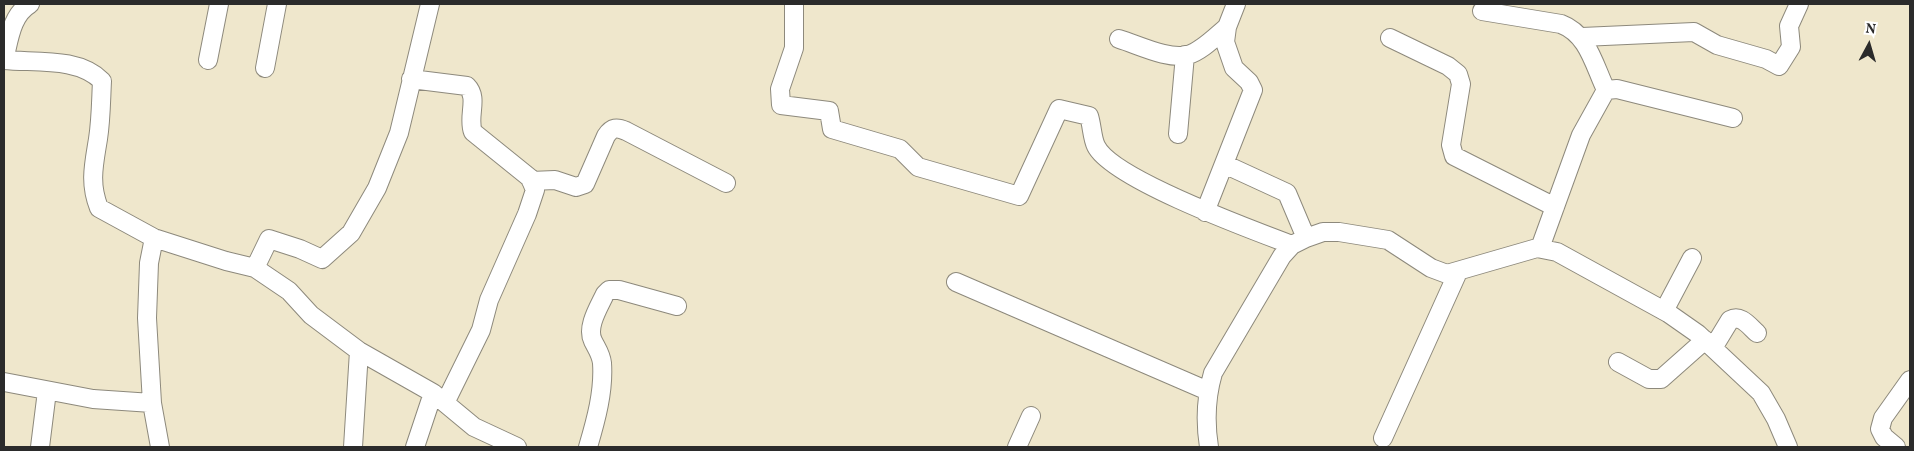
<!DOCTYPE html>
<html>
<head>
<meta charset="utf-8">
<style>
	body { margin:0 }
	#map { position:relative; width:1914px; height:451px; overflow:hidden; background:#efe7cc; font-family:Vollkorn,serif }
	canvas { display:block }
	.frame { position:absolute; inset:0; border:5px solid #2b2b2b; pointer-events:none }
	.north { position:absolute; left:1844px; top:20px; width:50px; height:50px; -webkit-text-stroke:4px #fff; paint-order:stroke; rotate:6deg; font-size:14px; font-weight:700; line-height:20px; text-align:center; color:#2b2b2b }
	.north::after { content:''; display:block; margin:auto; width:18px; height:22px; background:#2b2b2b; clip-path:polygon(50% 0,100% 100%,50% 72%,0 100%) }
</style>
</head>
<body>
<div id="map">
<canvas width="1914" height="451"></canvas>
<div class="frame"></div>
<div class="north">N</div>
</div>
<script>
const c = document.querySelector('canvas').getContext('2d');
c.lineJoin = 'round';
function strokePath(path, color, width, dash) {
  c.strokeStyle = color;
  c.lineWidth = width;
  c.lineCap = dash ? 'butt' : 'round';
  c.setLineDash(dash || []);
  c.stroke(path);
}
const minor = new Path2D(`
	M794,4V48L780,89L781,105L829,111L832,129L900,149L918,167L1019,196L1059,109L1089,116C1092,125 1092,138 1096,146C1112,179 1255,231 1292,245
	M1482,11L1561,24C1588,34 1594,65 1606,90
	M1582,37L1694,32L1717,45L1766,59L1779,66L1791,47L1789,26L1799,4
	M1390,38L1448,66L1458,74L1461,84L1451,145L1454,156L1555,207
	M1119,39C1139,45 1168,60 1188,55C1202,51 1216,36 1227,27
	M4,60C36,63 78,57 102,81C101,100 101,120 98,139C94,164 89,183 99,208L154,238L226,261L255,268L289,291L311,315L359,351L433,393L474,427L517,447
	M4,60C9,41 11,15 30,4
	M208,60L219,4
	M265,68L277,4
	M411,79L467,86C479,98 467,117 473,132L530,178L535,190L527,214L489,300L481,330L445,403
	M1178,134L1185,55
	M1224,164L1287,193L1306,238
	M531,181L555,180L576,187L585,184L606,136C612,127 617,127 626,131L726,183
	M1205,212L1253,90L1249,82L1234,68L1225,42L1227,27L1236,4
	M154,238L149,263L147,318L152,403L160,447
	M1540,248L1581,135L1606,90L1617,89L1733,118
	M255,268L269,239L300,249L322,259L351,233L377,188L399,133L430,4
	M956,282L1208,391
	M1664,311L1692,258
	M1713,348L1730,320C1741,314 1749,326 1757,333
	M1618,362L1649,379H1661L1705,340
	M4,382L93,399L152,403
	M1383,438L1458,272
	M40,447L47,391
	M353,447L359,351
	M415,447L433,393
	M588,447C596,420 604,391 602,363C601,354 597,349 593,341C586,327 599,307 605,294L609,290H619L677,306
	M1017,447L1031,416
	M1209,447C1205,422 1206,397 1213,373L1282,256L1292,245L1306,238L1323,232H1339L1388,240L1431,268L1447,274L1537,248L1557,252L1668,313L1698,334L1761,393L1776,419L1788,447
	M1896,447L1884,437L1880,429L1883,418L1910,380`);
strokePath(minor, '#8d897c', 20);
strokePath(minor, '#fff', 18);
</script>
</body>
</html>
